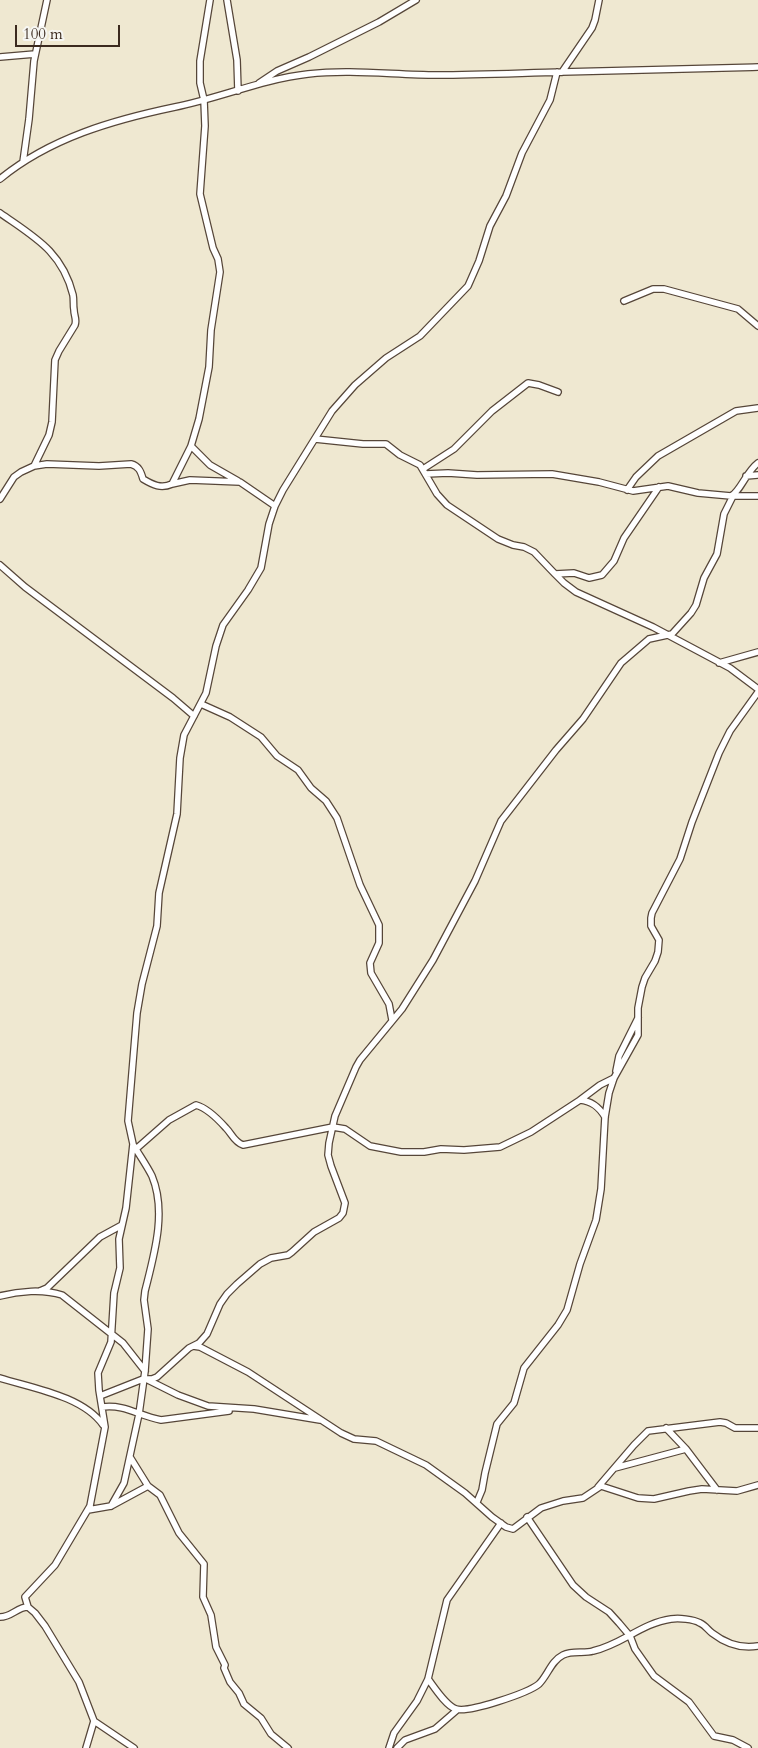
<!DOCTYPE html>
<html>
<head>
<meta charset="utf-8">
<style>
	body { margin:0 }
	#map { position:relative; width:758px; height:1748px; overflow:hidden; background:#efe8d1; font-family:Cardo,serif }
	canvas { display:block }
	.scale { position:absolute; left:15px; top:25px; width:105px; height:22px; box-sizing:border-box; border:2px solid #3b2a1e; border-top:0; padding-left:6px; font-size:15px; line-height:18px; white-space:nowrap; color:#3b2a1e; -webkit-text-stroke:4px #f6f6f2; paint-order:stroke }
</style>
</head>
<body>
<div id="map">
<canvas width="758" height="1748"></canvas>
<div class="scale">100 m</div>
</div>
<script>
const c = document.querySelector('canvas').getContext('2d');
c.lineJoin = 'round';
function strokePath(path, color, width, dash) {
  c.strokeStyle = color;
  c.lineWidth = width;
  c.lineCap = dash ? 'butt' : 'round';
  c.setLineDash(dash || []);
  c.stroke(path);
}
const street = new Path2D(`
	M227,0L237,60L238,91
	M0,57L35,54
	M562,72L592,28L595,20L599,0
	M259,83L277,71L309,57L379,22L416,0
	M23,162L29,119L34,61L47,0
	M0,179C50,138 113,120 175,107C220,98 263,79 308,74C351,69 394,75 437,75C479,75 521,73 562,72C628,70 693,69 758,67
	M0,213C34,237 62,251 73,295C74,300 73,305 74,310C74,316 77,319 75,325L59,351L55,360L52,422L49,435L34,466
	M624,301L653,289H664L738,309L758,326
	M315,439L363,444H386L400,455L420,465L437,494L447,505L498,539L513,545L524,547L534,552L555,574L574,573L589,578L602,575L614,561L624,538L659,487
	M191,446L210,465L238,481
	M423,469L454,449L492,411L528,383L539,385L558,392
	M426,474L448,473L477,475L552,474L599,482L633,491L668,486L698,493L731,496C740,492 746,472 758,463
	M746,476L758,475
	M172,484L190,480L240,482L275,506
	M627,490L636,477L658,456L736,411L758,408
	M0,499L14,477L21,472L34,466L47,464L99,466L131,464C139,466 141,472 143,479C153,485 161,489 172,484L191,446L199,419L209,367L211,330L220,272L218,259L213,248L200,194L205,126L204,100L200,83V61L210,0
	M0,565L25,587L173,698L194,716
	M555,574L564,583L576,592L653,627L730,668L758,689
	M719,663L758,652
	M201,704L230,717L261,737L277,756L298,770L311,788L326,801L337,818L360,885L379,925V943L370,963L371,973L389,1004L392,1020
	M616,1071L619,1056L638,1018
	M580,1100L600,1085L614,1078
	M136,1149L169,1120L196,1105C207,1108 218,1119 226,1128C232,1134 234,1142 243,1145L333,1127L345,1129L370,1146L401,1152H424L441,1149L464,1150L500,1147L531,1132L580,1100C592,1101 599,1107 605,1117
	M40,1291L47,1288L100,1237L122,1225
	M0,1296C19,1291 43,1289 62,1295L123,1343L145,1371
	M193,1346L199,1343L207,1334L220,1304L227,1294L237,1284L260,1264L271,1258L288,1255L292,1252L314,1232L339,1218L343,1213L345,1203L331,1166L328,1155L329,1143L335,1116L356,1067L360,1060L402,1009L433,960L475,881L501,821L556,750L583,719L621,663L649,639L672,634L691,613L696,605L704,578L717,554L724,514L733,496H758
	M0,1378C32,1388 83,1396 103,1425
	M148,1380L178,1395L208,1406L254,1409L320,1420
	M100,1396L143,1379H152L157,1377L189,1348L193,1346L200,1347L248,1372L341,1433L354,1439L376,1441L426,1465L465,1493L492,1517L506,1527L513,1529L541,1508L563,1501L583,1498L601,1486L638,1498L654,1499L689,1491L702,1489L737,1491L758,1485
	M102,1407C125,1404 139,1416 161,1420L229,1411
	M666,1428L686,1449L717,1490
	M130,1457L148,1486
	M615,1468L686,1449
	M598,1487L634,1445L648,1431L720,1422L726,1423L735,1428H758
	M477,1502L482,1490L485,1473L497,1424L514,1403L524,1368L558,1325L567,1310L580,1264L596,1220L601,1189L605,1117L609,1093L614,1078L638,1035V1008L642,987L645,978L655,961L658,952L659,940L651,926V918L652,913L680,859L692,822L719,753L730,731L758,692
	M111,1506L124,1483L139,1414L145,1371L148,1329L144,1300L145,1291C154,1255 167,1212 152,1176C147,1166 140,1156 134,1146
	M88,1510L111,1506L148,1486L160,1495L179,1533L204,1564L203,1597L211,1615L216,1647L225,1665L224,1668L230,1682L239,1693L244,1704L261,1718L271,1734L288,1748
	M527,1517L573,1585L586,1597L609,1612L619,1623L630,1636L635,1649L654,1676L689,1702L714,1736L733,1740L748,1748
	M0,1617C12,1617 17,1607 28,1607
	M428,1679C434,1687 446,1706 456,1709C469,1713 528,1693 539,1684C548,1675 551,1661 563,1655C573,1650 584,1654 593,1651C621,1645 642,1623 671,1619C679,1618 693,1619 700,1623C705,1625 708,1630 712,1633C725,1643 741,1649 758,1646
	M86,1748L94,1721
	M134,1748L94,1721L79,1682L45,1626L35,1613L28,1607L25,1597L55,1565L90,1506L105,1427L99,1390L98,1373L111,1342L114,1293L120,1268L119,1239L126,1208L133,1144L128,1121L137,1013L142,984L157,926L159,893L177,814L180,758L184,735L206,693L216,646L223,625L248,590L261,568L269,524L275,506L283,490L332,411L355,385L386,358L420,336L468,286L479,261L490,226L506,196L522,153L550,100L557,72
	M389,1748L394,1733L417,1701L428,1679L447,1600L501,1523
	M397,1748L405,1740L435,1729L457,1710`);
strokePath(street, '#564639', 8);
strokePath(street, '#fff', 5.5);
</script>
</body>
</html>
